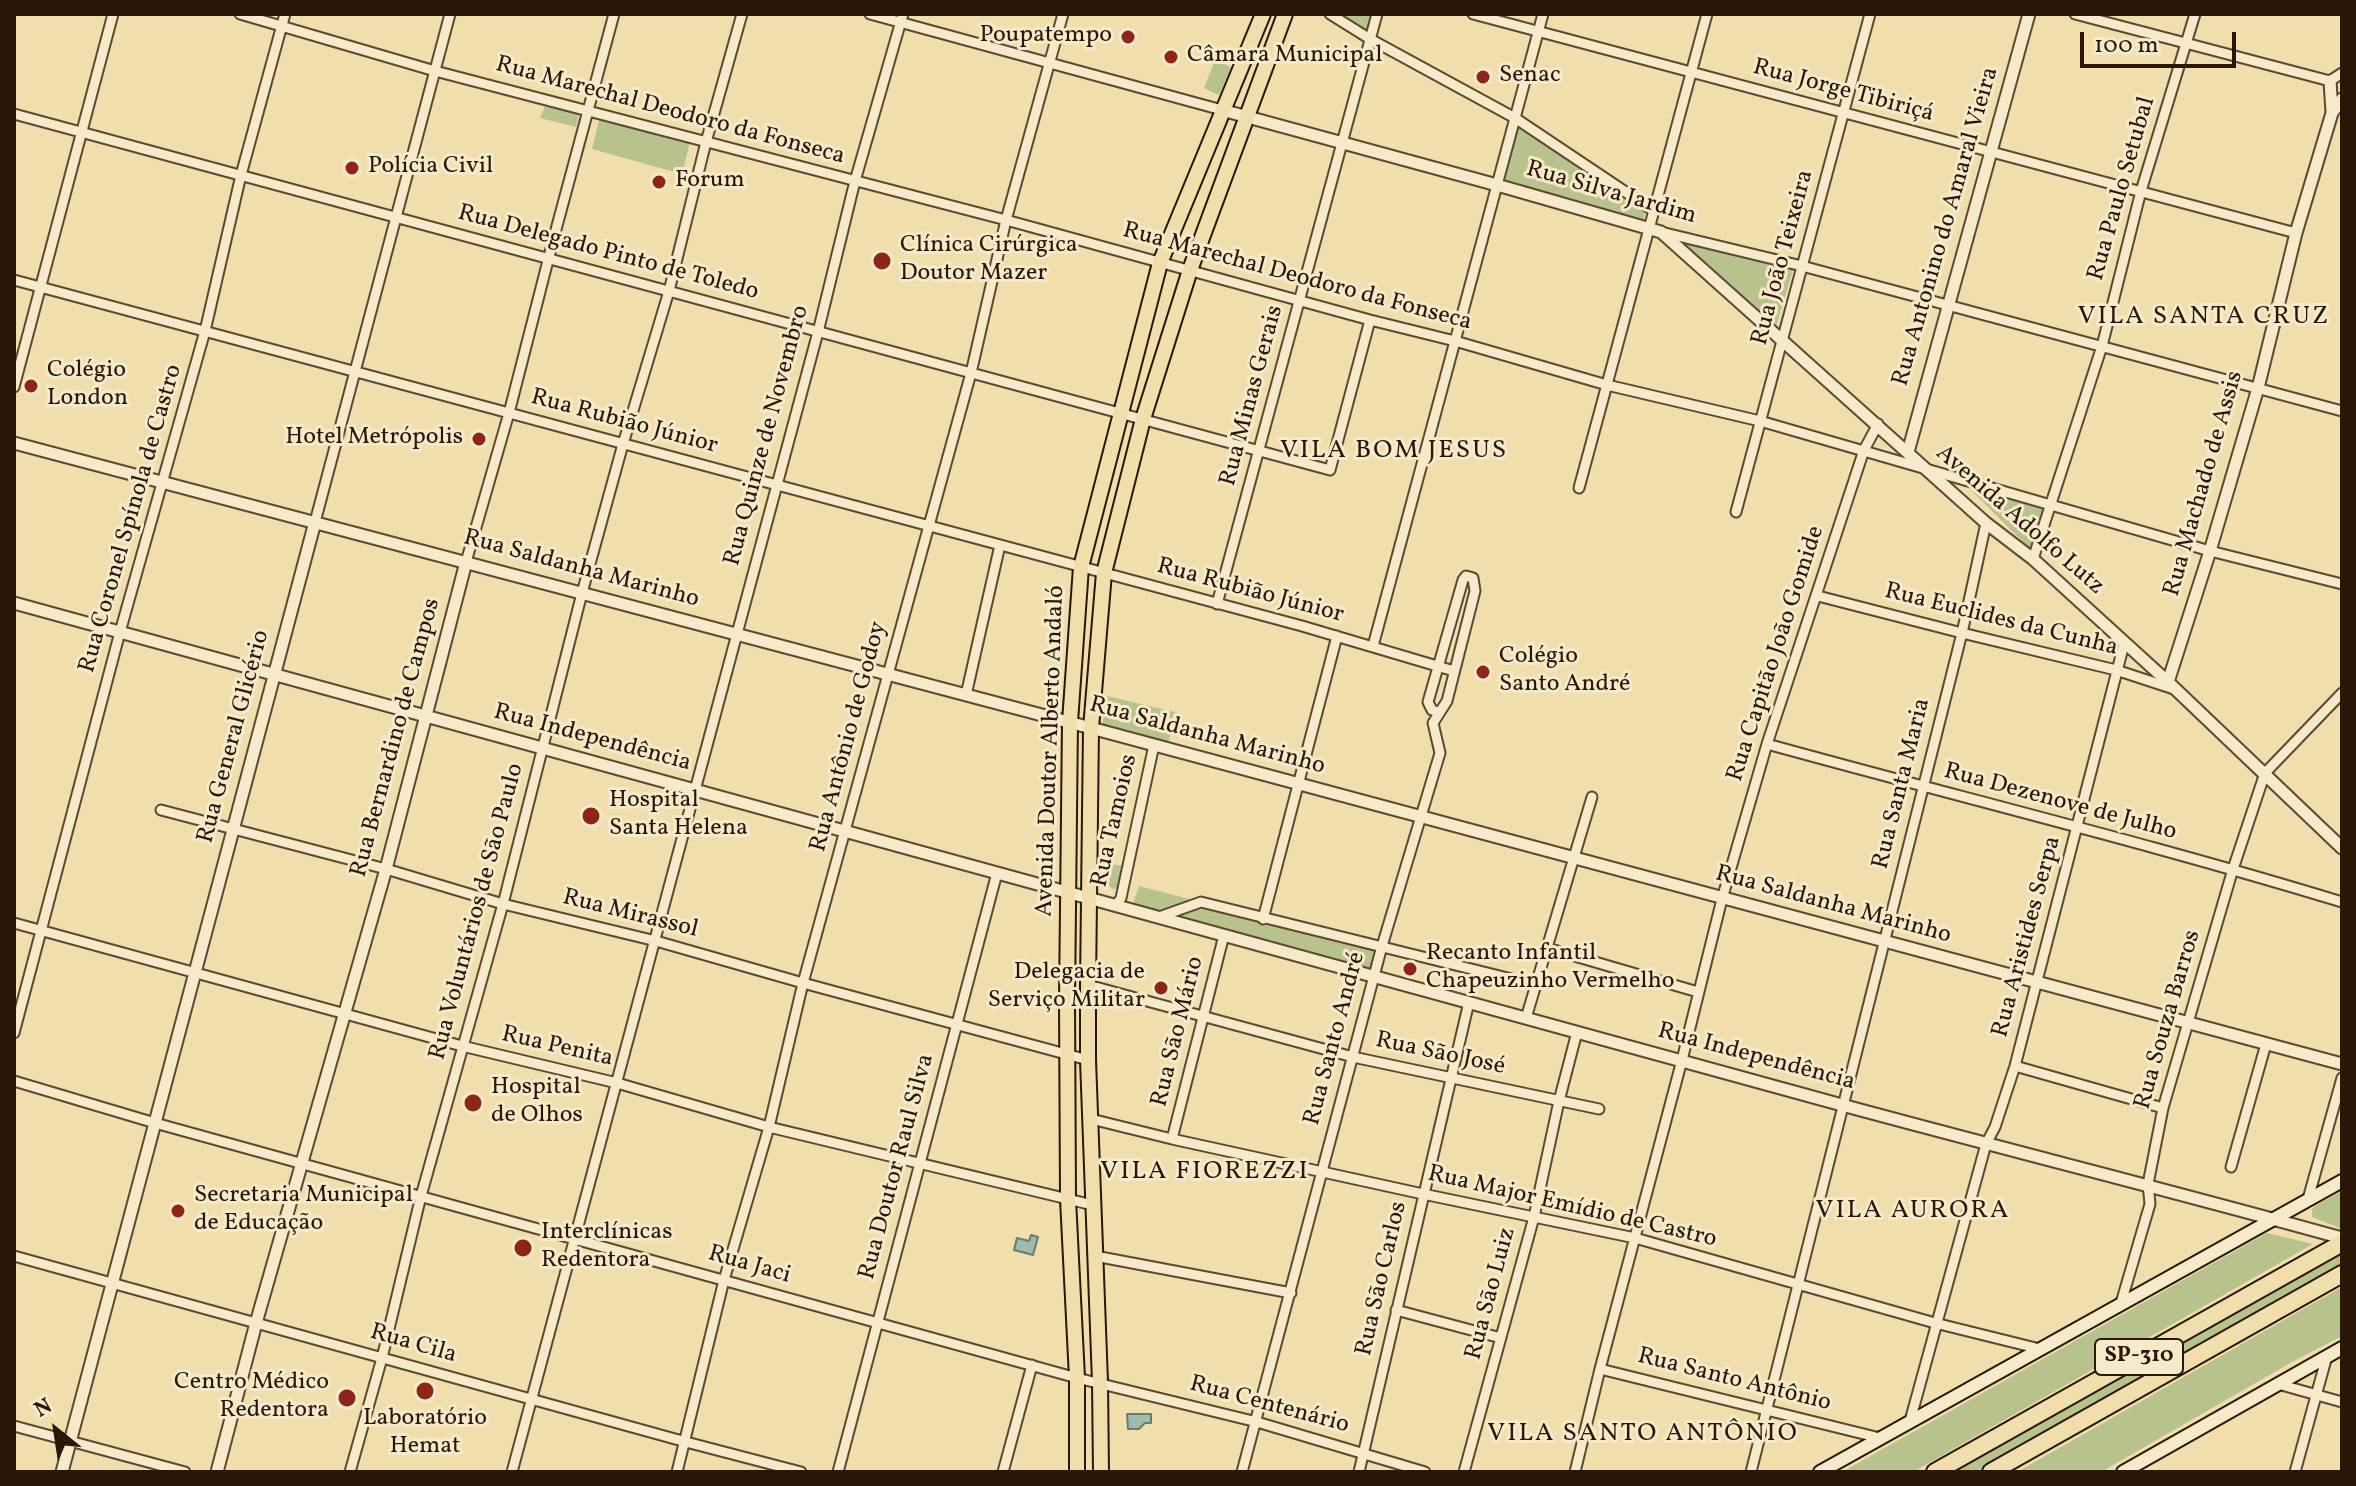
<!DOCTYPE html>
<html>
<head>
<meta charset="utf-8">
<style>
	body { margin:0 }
	#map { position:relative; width:2356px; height:1486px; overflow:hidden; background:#f1dead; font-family:Vollkorn,serif }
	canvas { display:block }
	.frame { position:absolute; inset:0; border:16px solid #2a1707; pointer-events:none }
	.north { position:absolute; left:16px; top:1390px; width:80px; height:80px; -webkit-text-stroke:6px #f6eaca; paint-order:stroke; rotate:330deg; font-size:22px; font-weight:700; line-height:32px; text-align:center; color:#2a1707 }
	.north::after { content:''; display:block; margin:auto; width:28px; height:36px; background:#2a1707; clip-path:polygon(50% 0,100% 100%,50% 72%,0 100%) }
	.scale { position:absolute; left:2080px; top:32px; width:156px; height:36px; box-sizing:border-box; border:4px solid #2a1707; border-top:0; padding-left:10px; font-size:24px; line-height:28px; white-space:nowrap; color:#2a1707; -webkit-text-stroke:6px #f6eaca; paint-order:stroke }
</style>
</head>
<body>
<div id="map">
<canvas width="2356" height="1486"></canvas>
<div class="frame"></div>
<div class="north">N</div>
<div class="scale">100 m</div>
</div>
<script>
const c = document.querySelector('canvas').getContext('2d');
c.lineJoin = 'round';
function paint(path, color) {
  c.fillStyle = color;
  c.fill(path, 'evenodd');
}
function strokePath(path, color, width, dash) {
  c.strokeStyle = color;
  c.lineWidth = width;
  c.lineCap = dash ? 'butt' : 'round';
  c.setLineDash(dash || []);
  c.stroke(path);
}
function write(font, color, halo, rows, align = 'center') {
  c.font = font + ' Vollkorn,serif';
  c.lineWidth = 6;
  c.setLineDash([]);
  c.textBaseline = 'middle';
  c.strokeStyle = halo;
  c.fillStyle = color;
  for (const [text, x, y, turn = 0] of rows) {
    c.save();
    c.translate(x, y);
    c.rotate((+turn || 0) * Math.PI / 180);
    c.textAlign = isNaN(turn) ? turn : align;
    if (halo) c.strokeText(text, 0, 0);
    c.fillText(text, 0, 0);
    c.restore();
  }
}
paint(new Path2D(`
	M1339,14H1373L1368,33Z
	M1215,60L1231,67L1219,95L1204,88Z
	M545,106L579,114L576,127L540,118Z
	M600,117L690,142L682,174L592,149Z
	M1514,123L1645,212L1643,224L1501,181Z
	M1678,240L1793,270L1775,330Z
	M1971,490L2046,507L2030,549Z
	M1107,696L1175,712L1168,746L1102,727Z
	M1109,864L1124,866L1118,888L1113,889L1108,885Z
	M1139,886L1197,901L1161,912L1133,904Z
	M1200,905L1380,949L1375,973L1166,916Z
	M2342,1191V1227L2340,1228L2312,1217V1209L2315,1206Z
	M2267,1233L2313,1244L1913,1472H1842Z
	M2342,1249V1266L1975,1472H1946Z
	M2342,1287V1336L2292,1362L2101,1472H2017Z`), '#b7c28d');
const water = new Path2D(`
	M1031,1235L1038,1237L1033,1255L1014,1250L1017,1238L1029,1241Z
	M1127,1414H1151V1423H1145L1139,1429H1128Z`);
paint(water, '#9cbbb1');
strokePath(water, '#6e796d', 2);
const minor = new Path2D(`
	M240,14L435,71L1006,220L1370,320L1455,341L1607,385L1760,421L2210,551L2342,584
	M870,14L1222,110
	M1330,14L1370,39L1515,118L1654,211
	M1473,14L2296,233
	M2075,14L2330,81L2342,73
	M14,114L1330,470L1370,320
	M1661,232L1802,266L2342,411
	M14,280L1302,626L1454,671
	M14,387L113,14
	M1579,488L1707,14
	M1736,512L1870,14
	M315,522L450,14
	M2033,559L2102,346L2141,191L2195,14
	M466,562L509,413L554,237L614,14
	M1818,596L1962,633L2116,670L2174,689
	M1217,604L1377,14
	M1373,646L1543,14
	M966,695L1000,545
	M1767,744C1959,797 2152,844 2342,902
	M161,810L386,869L503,904L656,941L803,983L1088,1060
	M1116,905L1121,898L1154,745
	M1159,917L1201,902L1536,985
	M1263,919L1337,636
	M14,923L462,1046L617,1083L769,1127L1093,1205
	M1547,948L1698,992
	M1088,985L1353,1057L1599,1109
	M1526,1018L1592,797
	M14,1033L120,632L205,331L241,175L285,14
	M2015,1066L2163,1108
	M14,1081L155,1123L1077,1378L1257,1422L1425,1472
	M1091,1119L1172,1139L1423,1194L1635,1238L1935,1323L2040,1349
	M1172,1139L1224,935
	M2231,1167L2266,1044
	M2308,1199L2342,1078
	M14,1256L686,1442L801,1472
	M1095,1256L1291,1293
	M2121,1303L2150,1204L2148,1184L2163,1108L2233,869L2265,773L2342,693
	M1396,1310L1501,1338
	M1600,1369L1880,1438
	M2278,1384L2342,1402
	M1910,1421L1986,1144L1995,1127L2015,1066L2124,644
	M14,1426L185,1472
	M350,1472L382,1358L421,1196L503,904L582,593L623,444L669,291L706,142L742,14
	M512,1472L818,332L855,181L903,14
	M677,1472L724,1280L769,1127L803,983L971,373L1006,220L1063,14
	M838,1472L997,873
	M1003,1472L1032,1365
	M1242,1472L1382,946L1440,753L1433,723L1447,701L1475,591L1473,578L1466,576L1463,580L1428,702L1432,710L1439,712
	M1359,1472L1469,1002
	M1464,1472L1534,1217L1559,1101L1577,1032
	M1575,1472L1600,1369L1682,1060L1722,899L1767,744L1864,450L1878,424
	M1751,1472L1962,633L1986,523
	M2295,1472L2327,1356`);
const tertiary = new Path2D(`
	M2330,81L2332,112
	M1222,110L1497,185L1661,232L1986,523L2033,559L2168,682L2342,848
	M14,443L1091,728L2342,1064
	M1908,452L2029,14
	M14,603L1842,1105C2008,1150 2176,1192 2342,1238
	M2168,682L2210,551L2258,388L2296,233L2332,113L2342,99
	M62,1472L315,522
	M217,1472L256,1323L386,869L466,562`);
const secondary = new Path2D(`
	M1820,1472L2342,1181
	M2123,1472L2342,1348`);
const primary = new Path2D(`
	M1077,1472V1378L1068,1199L1067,1000L1070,722L1081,567L1160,263L1263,14
	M1101,1472L1100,1382L1088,1060V985L1091,728L1104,573L1143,419L1190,270L1285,14`);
const motorway = new Path2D(`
	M1935,1472L2342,1243
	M1991,1472L2342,1274`);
strokePath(minor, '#5c4930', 13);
strokePath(tertiary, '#5c4930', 15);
strokePath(secondary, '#2a1707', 16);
strokePath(primary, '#2a1707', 18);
strokePath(motorway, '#2a1707', 20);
strokePath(minor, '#f6eaca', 9);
strokePath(tertiary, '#f6eaca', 11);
strokePath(secondary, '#f6eaca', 12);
strokePath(primary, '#f1dead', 14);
strokePath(motorway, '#f1dead', 16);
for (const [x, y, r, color] of [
	[1128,37,8,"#8f2418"],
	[1171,57,8,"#8f2418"],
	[1483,77,8,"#8f2418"],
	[352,168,8,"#8f2418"],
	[659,182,8,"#8f2418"],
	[882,261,10,"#8f2418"],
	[31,386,8,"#8f2418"],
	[479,439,8,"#8f2418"],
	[1483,672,8,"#8f2418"],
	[591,816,10,"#8f2418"],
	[1410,969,8,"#8f2418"],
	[1161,988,8,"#8f2418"],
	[473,1103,10,"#8f2418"],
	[178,1211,8,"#8f2418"],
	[523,1248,10,"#8f2418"],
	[425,1391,10,"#8f2418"],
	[347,1398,10,"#8f2418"]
]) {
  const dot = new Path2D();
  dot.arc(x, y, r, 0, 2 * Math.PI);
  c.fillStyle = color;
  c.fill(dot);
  strokePath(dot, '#f6eaca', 3);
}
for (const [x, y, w] of [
	[2139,1357,88]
]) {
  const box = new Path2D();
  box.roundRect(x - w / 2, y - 18, w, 36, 6);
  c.fillStyle = '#f6eaca';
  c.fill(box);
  strokePath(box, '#2a1707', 2);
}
write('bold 22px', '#2a1707', null, [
	["SP-310",2139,1357]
]);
write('24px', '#2a1707', '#f6eaca', [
	["Poupatempo",1112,37,"right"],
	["Câmara Municipal",1187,57],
	["Senac",1499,77],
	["Polícia Civil",368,168],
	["Forum",675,182],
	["Clínica Cirúrgica",900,247],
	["Doutor Mazer",900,275],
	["Colégio",47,372],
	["London",47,400],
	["Hotel Metrópolis",463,439,"right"],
	["Colégio",1499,658],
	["Santo André",1499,686],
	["Hospital",609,802],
	["Santa Helena",609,830],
	["Recanto Infantil",1426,955],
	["Chapeuzinho Vermelho",1426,983],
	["Delegacia de",1145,974,"right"],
	["Serviço Militar",1145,1002,"right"],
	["Hospital",491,1089],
	["de Olhos",491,1117],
	["Secretaria Municipal",194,1197],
	["de Educação",194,1225],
	["Interclínicas",541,1234],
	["Redentora",541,1262],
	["Centro Médico",329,1384,"right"],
	["Redentora",329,1412,"right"],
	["Laboratório",425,1420,"center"],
	["Hemat",425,1448,"center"]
], 'left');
write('24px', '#2a1707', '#f6eaca', [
	["Rua Jorge Tibiriçá",1843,92,15],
	["Rua Marechal Deodoro da Fonseca",670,112,15],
	["Rua Paulo Setubal",2123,189,-74],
	["Rua Silva Jardim",1611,194,16],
	["Rua Antonino do Amaral Vieira",1947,227,-74],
	["Rua Delegado Pinto de Toledo",608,254,15],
	["Rua João Teixeira",1784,258,-75],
	["Rua Marechal Deodoro da Fonseca",1297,278,15],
	["Rua Minas Gerais",1253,396,-75],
	["Rua Rubião Júnior",624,423,15],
	["Rua Quinze de Novembro",768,436,-75],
	["Rua Machado de Assis",2205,484,-74],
	["Rua Coronel Spínola de Castro",132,519,-74],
	["Avenida Adolfo Lutz",2019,521,41],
	["Rua Saldanha Marinho",581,570,15],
	["Rua Rubião Júnior",1250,592,15],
	["Rua Euclides da Cunha",2001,621,14],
	["Rua Capitão João Gomide",1777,654,-72],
	["Rua General Glicério",235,737,-75],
	["Rua Antônio de Godoy",850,737,-75],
	["Rua Saldanha Marinho",1207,737,15],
	["Rua Bernardino de Campos",397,738,-75],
	["Rua Independência",592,739,15],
	["Avenida Doutor Alberto Andaló",1052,751,-88],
	["Rua Santa Maria",1903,784,-76],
	["Rua Dezenove de Julho",2060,803,15],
	["Rua Tamoios",1116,821,-77],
	["Rua Saldanha Marinho",1833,906,15],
	["Rua Voluntários de São Paulo",478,912,-75],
	["Rua Mirassol",630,915,14],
	["Rua Aristides Serpa",2028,937,-75],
	["Rua Souza Barros",2169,1020,-74],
	["Rua São Mário",1179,1032,-76],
	["Rua Santo André",1336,1039,-75],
	["Rua Penita",557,1048,13],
	["Rua São José",1440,1055,12],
	["Rua Independência",1756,1058,15],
	["Rua Doutor Raul Silva",898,1167,-75],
	["Rua Major Emídio de Castro",1572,1208,13],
	["Rua Jaci",749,1266,16],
	["Rua São Carlos",1383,1279,-77],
	["Rua São Luiz",1492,1294,-75],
	["Rua Cila",413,1345,16],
	["Rua Santo Antônio",1734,1381,14],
	["Rua Centenário",1269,1406,15]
]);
c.letterSpacing = '2px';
write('26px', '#2a1707', '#f6eaca', [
	["VILA SANTA CRUZ",2204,318],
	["VILA BOM JESUS",1394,452],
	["VILA FIOREZZI",1205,1173],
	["VILA AURORA",1913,1212],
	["VILA SANTO ANTÔNIO",1643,1435]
]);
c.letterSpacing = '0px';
</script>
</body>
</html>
